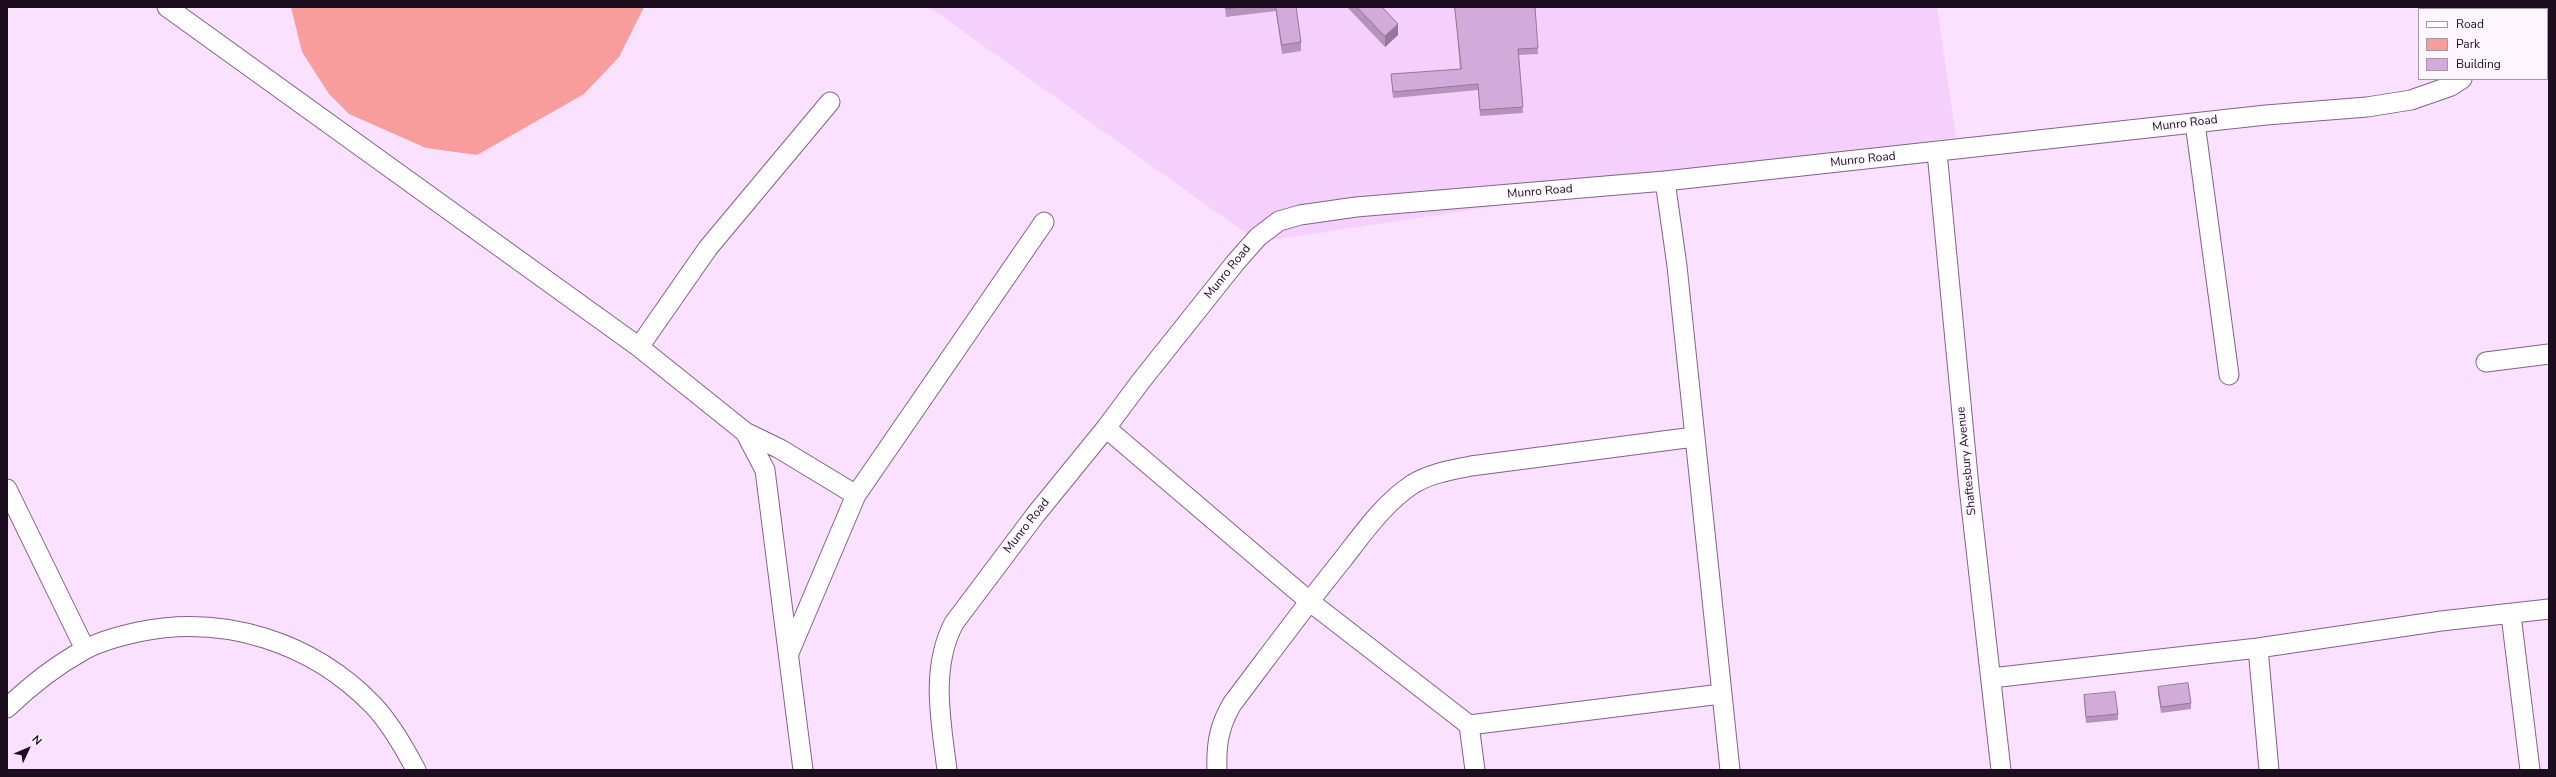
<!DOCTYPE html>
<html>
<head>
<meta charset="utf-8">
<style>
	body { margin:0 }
	#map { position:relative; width:2556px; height:777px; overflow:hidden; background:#fae1ff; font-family:"Nunito Sans",sans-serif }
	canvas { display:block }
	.frame { position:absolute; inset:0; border:8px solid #1c0e1f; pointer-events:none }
	.legend { position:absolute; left:2418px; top:8px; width:130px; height:72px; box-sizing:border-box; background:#fdf5ff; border:1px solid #a399a5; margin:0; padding:5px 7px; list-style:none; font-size:12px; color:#1c0e1f }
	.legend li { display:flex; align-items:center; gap:8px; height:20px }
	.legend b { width:20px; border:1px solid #a399a5 }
	.north { position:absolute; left:8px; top:729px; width:40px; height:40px; -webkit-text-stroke:3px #fdf5ff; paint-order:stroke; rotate:46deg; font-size:11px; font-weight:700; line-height:16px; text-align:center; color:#1c0e1f }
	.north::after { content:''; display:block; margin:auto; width:14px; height:18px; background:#1c0e1f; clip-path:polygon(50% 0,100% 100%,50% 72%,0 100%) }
</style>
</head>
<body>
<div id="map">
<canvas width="2556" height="777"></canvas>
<div class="frame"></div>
<ul class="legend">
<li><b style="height:5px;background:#fff"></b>Road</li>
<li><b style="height:11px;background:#f99d9c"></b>Park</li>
<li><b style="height:11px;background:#d3abdb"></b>Building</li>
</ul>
<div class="north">N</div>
</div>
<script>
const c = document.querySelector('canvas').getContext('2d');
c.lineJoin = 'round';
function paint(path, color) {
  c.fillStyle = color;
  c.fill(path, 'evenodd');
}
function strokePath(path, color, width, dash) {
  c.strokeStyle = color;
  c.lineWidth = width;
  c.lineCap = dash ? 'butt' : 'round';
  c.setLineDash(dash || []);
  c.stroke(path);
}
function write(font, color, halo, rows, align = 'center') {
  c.font = font + ' "Nunito Sans",sans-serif';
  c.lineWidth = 3.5;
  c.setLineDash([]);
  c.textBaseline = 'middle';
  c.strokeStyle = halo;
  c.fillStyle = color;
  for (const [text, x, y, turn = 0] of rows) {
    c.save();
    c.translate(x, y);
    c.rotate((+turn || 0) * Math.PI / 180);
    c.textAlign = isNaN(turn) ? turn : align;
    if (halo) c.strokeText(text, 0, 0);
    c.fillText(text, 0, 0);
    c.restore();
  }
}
paint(new Path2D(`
	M929,7H1937L1956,137L1258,242Z`), '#f6d0fd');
paint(new Path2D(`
	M291,7H644L619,57L584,94L477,155L426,148L349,114L329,94L302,52Z`), '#f99d9c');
const minor = new Path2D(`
	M167,7L639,347L745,432L765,470L803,770
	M2547,19L2549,17
	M2195,123L2229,375
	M1937,152L1969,487L2001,770
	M1665,181L1677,266L1730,770
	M639,347L708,248L830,102
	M2486,362L2549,354
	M1106,428L1309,601L1469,725
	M745,432L780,449L856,495
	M7,489L85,649
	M2511,615L2530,770
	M2258,648L2269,770
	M789,653L856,495L1044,222
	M1991,678L2258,648L2441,621L2549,609
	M7,708C31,685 55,666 84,650C100,641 120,636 138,632C224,614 312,642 373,705C391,724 404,747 416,770
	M947,770C941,721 930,669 954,623L1036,514L1106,428L1141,381L1235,263L1258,237L1279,221L1300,215L1356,207L1665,181L2266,115L2367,107L2411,100L2451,86L2462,79
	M1217,770C1216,745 1219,726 1232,704C1269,655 1305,606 1343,559C1364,532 1385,502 1413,484C1431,473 1452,470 1471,466L1694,437
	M1475,770L1469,725L1721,694`);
strokePath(minor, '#85608d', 21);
strokePath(minor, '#fff', 19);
paint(new Path2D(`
	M1225,7H1296L1301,42V51L1282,54L1276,11L1226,17Z
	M1347,7H1382L1398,35L1385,47Z
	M1455,7H1535L1538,54L1519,55L1523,113L1480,116L1478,90L1393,98L1391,74L1460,70Z
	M2158,687L2191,703V709L2161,713L2158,693Z
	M2084,695L2118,714V720L2086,723L2084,701Z`), '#b593bc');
paint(new Path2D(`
	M1398,24V35L1385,47V36Z`), '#947899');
const building = new Path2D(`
	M1226,7H1239L1226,9Z
	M1276,7H1296L1301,42L1282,45Z
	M1357,7H1382L1398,24L1385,36Z
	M1455,7H1535L1538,48L1518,49L1523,107L1480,110L1478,84L1393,92L1391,74L1461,69Z
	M2188,683L2191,703L2161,707L2158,687Z
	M2115,692L2118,714L2086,717L2084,695Z`);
paint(building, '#d3abdb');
strokePath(building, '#947899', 1);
write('12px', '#1c0e1f', '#fdf5ff', [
	["Munro Road",2185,124,-7],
	["Munro Road",1863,160,-6],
	["Munro Road",1540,192,-5],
	["Munro Road",1228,272,-51],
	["Shaftesbury Avenue",1967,461,-96],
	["Munro Road",1027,526,-52]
]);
</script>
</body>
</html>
